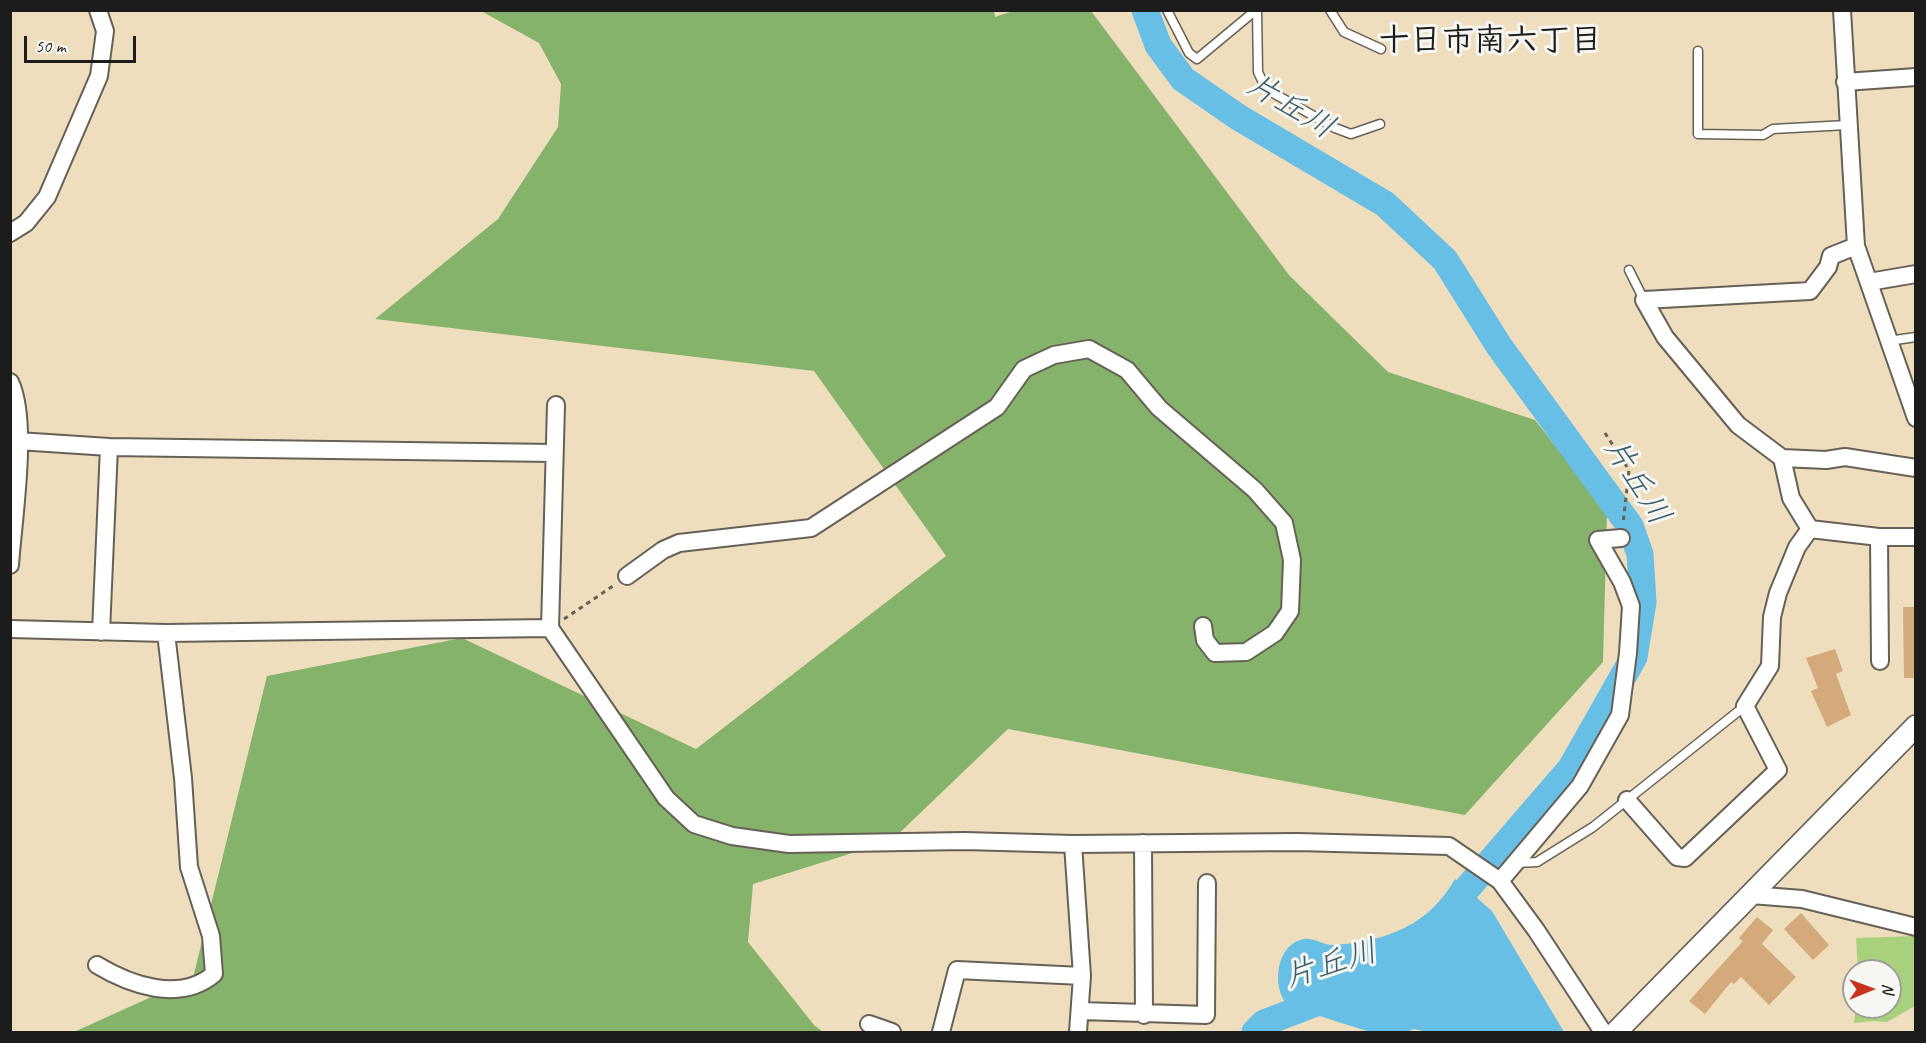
<!DOCTYPE html>
<html>
<head>
<meta charset="utf-8">
<style>
	body { margin:0 }
	#map { position:relative; width:1926px; height:1043px; overflow:hidden; background:#eedebe; font-family:Caveat,sans-serif }
	canvas { display:block }
	.frame { position:absolute; inset:0; border:12px solid #1c1c1c; pointer-events:none }
	.north { position:absolute; left:1842px; top:959px; width:60px; height:60px; box-sizing:border-box; background:#f6f6f2; border:2px solid #9f9f9c; border-radius:50%; rotate:89deg; font-size:16px; font-weight:700; line-height:24px; text-align:center; color:#1c1c1c }
	.north::after { content:''; display:block; margin:auto; width:21px; height:27px; background:#c8321e; clip-path:polygon(50% 0,100% 100%,50% 72%,0 100%) }
	.scale { position:absolute; left:24px; top:36px; width:112px; height:27px; box-sizing:border-box; border:3px solid #1c1c1c; border-top:0; padding-left:8px; font-size:18px; line-height:21px; white-space:nowrap; color:#1c1c1c; -webkit-text-stroke:4px #f6f6f2; paint-order:stroke }
</style>
</head>
<body>
<div id="map">
<canvas width="1926" height="1043"></canvas>
<div class="frame"></div>
<div class="north">N</div>
<div class="scale">50 m</div>
</div>
<script>
const c = document.querySelector('canvas').getContext('2d');
c.lineJoin = 'round';
function paint(path, color) {
  c.fillStyle = color;
  c.fill(path, 'evenodd');
}
function strokePath(path, color, width, dash) {
  c.strokeStyle = color;
  c.lineWidth = width;
  c.lineCap = dash ? 'butt' : 'round';
  c.setLineDash(dash || []);
  c.stroke(path);
}
function write(font, color, halo, rows, align = 'center') {
  c.font = font + ' Caveat,"Klee One",sans-serif';
  c.lineWidth = 6;
  c.setLineDash([]);
  c.textBaseline = 'middle';
  c.strokeStyle = halo;
  c.fillStyle = color;
  for (const [text, x, y, turn = 0] of rows) {
    c.save();
    c.translate(x, y);
    c.rotate((+turn || 0) * Math.PI / 180);
    c.textAlign = isNaN(turn) ? turn : align;
    if (halo) c.strokeText(text, 0, 0);
    c.fillText(text, 0, 0);
    c.restore();
  }
}
paint(new Path2D(`
	M1915,936V1006L1887,1022L1874,1021L1854,1023L1856,1007H1890V971H1858L1856,938Z`), '#a9d17c');
paint(new Path2D(`
	M994,10L995,17L1013,11H1091L1289,275L1388,372L1535,420L1607,512L1603,662L1465,815L1008,729L891,841L753,884L748,942L814,1025L823,1032H74L193,978L267,676L462,638L696,749L946,556L814,371L375,319L498,219L558,127L561,84L539,43L481,11Z`), '#86b36c');
paint(new Path2D(`
	M1455,879L1492,911L1564,1032H1427L1414,1029L1406,1032H1370L1288,1006C1272,989 1275,948 1300,940C1313,935 1322,946 1335,945C1387,941 1429,925 1455,879Z`), '#68bfe5');
strokePath(new Path2D(`
	M1145,10L1158,45L1183,79L1238,117L1385,204L1445,260L1499,346L1630,526L1640,554L1643,602L1634,657L1571,768L1465,891L1445,920
	M1255,1032L1264,1023L1332,997`), '#68bfe5', 27);
paint(new Path2D(`
	M1903,607H1916V678H1904Z
	M1835,649L1843,671L1836,674L1851,715L1827,727L1811,691L1818,688L1806,658Z
	M1801,913L1829,945L1813,960L1784,929Z
	M1757,917L1773,930L1762,944L1796,977L1769,1005L1741,977L1734,984L1731,982L1705,1014L1689,1001L1743,941L1739,938Z`), '#d4a97c');
const service = new Path2D(`
	M1167,10L1189,53L1197,59L1256,10
	M1257,10L1258,72L1266,89L1335,128L1351,134L1380,124
	M1330,10L1344,32L1381,49
	M1698,51V134L1763,135L1773,129L1847,125
	M1629,270L1644,300
	M1888,341L1916,337
	M1516,863L1537,862L1593,827L1745,706`);
const minor = new Path2D(`
	M1842,10L1856,246L1916,418
	M1845,82L1916,77
	M10,233L26,223L47,197L99,76L105,31L98,10
	M1869,282L1916,274
	M10,382C29,421 13,520 10,565
	M556,405L550,628L666,798L694,824L732,836L789,844L964,841L1073,844L1297,842L1449,846L1500,881L1536,930L1603,1032
	M18,441L109,447L554,453
	M1782,458L1826,460L1845,457L1916,468
	M1810,529L1791,498L1782,458L1738,425L1665,337L1644,300L1810,291L1828,267L1831,256L1856,246
	M1810,529L1879,537H1916
	M1879,537L1880,661
	M627,576L663,550L679,543L811,528L997,407L1024,369L1054,355L1089,349L1127,370L1159,408L1255,490L1284,523L1292,560L1290,611L1275,633L1246,652L1215,653L1205,640L1203,626
	M10,629L166,633L550,628
	M101,632L109,447
	M1627,800L1677,857L1685,858L1778,770L1745,706L1770,666L1772,617L1778,593L1797,547L1810,529
	M1143,843L1144,1015
	M1073,844L1082,976L1078,1032
	M1500,881L1580,786L1620,715L1628,653L1631,606L1622,582L1598,540L1621,538
	M1751,895L1802,899L1916,927
	M97,965C130,985 180,1003 214,974L211,936L189,867L183,778L166,633
	M1081,1011L1206,1015L1207,883
	M869,1024L892,1032
	M941,1032L957,970L1082,976`);
const tertiary = new Path2D(`
	M1616,1032L1916,726`);
strokePath(service, '#666055', 11);
strokePath(minor, '#666055', 20);
strokePath(tertiary, '#666055', 24);
strokePath(new Path2D(`
	M1605,433L1629,470L1623,524
	M564,619L616,584`), '#666055', 3, [4.5, 4.5]);
strokePath(service, '#fff', 8);
strokePath(minor, '#fff', 16);
strokePath(tertiary, '#fff', 21);
write('bold 32px', '#1c1c1c', '#f6f6f2', [
	["十日市南六丁目",1490,42]
]);
write('italic 32px', '#3a5d6c', '#f6f6f2', [
	["片丘川",1290,107,31],
	["片丘川",1636,482,58],
	["片丘川",1331,965,-17]
]);
</script>
</body>
</html>
